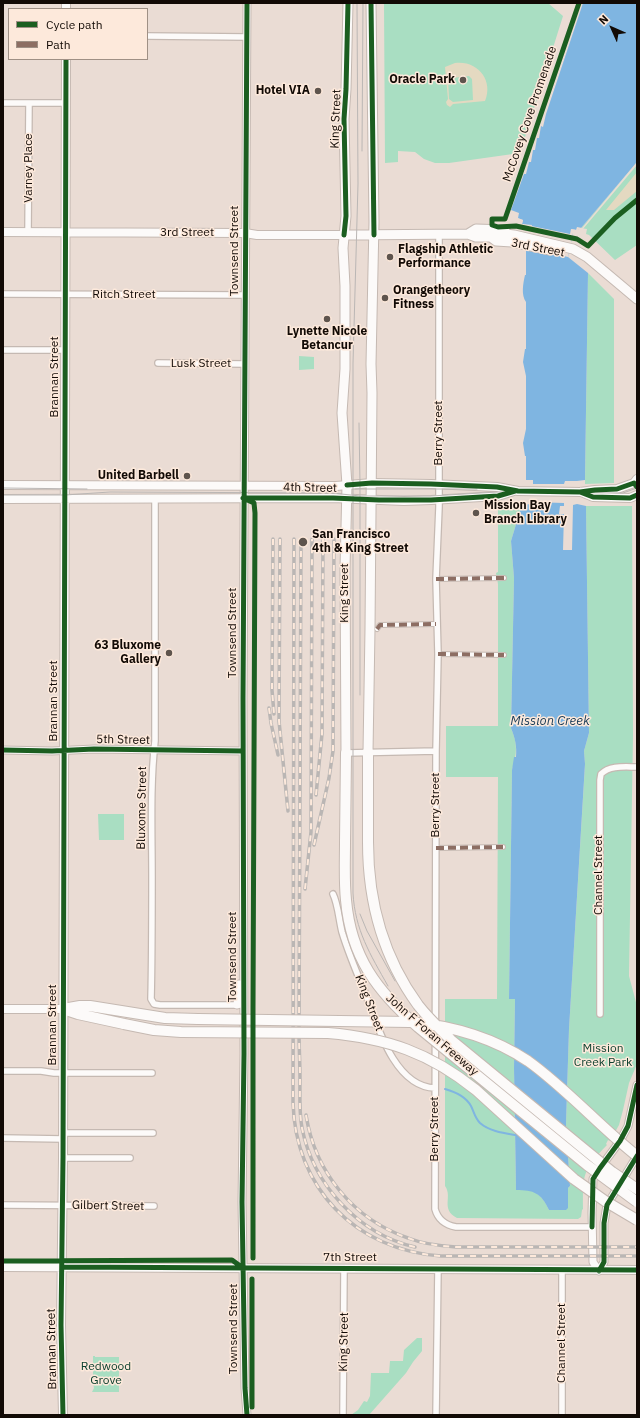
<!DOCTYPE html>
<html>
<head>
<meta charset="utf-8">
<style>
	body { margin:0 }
	#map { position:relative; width:640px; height:1418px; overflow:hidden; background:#eadcd4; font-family:"IBM Plex Sans",sans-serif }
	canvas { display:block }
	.frame { position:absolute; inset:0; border:4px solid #120a05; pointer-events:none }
	.legend { position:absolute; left:8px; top:8px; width:140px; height:52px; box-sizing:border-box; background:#fde9db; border:1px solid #9f9085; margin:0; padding:5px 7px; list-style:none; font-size:12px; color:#120a05 }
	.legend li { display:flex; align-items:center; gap:8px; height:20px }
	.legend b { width:20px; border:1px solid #9f9085 }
	.north { position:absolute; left:592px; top:8px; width:40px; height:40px; -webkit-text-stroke:3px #fde9db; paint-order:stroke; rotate:315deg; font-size:11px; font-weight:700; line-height:16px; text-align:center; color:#120a05 }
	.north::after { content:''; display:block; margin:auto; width:14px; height:18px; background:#120a05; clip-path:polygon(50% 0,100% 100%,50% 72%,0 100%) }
</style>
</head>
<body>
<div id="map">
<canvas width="640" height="1418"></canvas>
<div class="frame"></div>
<ul class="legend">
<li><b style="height:5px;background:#1b5e20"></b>Cycle path</li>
<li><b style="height:5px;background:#8d6e63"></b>Path</li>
</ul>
<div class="north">N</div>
</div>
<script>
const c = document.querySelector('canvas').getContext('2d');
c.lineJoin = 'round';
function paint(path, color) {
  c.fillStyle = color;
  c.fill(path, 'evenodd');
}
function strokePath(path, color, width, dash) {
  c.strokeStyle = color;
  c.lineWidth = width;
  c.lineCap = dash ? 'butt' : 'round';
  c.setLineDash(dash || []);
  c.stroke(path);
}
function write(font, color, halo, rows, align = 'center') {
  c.font = font + ' "IBM Plex Sans",sans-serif';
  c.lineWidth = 3;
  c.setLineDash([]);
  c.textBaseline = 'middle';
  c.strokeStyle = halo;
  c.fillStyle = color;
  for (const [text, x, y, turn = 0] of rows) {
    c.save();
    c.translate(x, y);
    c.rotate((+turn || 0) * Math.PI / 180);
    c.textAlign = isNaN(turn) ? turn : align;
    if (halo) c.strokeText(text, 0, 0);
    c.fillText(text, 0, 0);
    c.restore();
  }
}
paint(new Path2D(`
	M384,3H548L563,16L520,153L449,163H435L424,159L415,152L398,151V162L385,163Z
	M637,162V245L615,260L589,235L586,234L587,229L581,228Z
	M588,273L614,299V483L585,484Z
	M299,356L314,357V369L299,370Z
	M498,505H518L520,511L511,541L514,578L511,728C518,745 517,753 512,770L509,999H515L514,1068L516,1190C520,1190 525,1189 529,1190C539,1192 545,1201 549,1210H565L568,1188L570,1186L566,1124L569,1029L585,765L584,751L589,733L586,506H632L633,735L629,976L637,1006V1064L629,1083L623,1110L619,1125L610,1141L608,1140L606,1144L607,1145C582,1171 583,1174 583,1209L582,1210L581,1217L578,1219L457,1218C440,1209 453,1197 445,1186V999H497L498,777H446V726H498V584L496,573L498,572Z
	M98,814H124V840H99Z
	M417,1338H422V1351L413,1362L406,1373L369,1415H351L358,1410L364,1401L367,1402L370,1396L371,1373H389L390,1361H403L404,1350Z
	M93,1356H95V1357H119V1392H92L94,1388L93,1383Z`), '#a9dec2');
paint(new Path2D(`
	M455,63C477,60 494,80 485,101L453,104L450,107L447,105L446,102L448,99L445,67ZM469,76L472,79L473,100L453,102L449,99L448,79L452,78Z
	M637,172V191L614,210H606Z`), '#e4d9c1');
paint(new Path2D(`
	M583,3H637V162L581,228L577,230L571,229L573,233L568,257L588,273L585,480L577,481V504L586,506L589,733L584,751L585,764L569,1029L566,1124L570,1186L568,1188V1208L566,1210H549C541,1193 534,1190 516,1190L514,1068L515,999H509L512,770L514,757H516C517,746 515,738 511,728L514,578L511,541L520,511L518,505L533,504V480H526V456H525L523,443L526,429V376L523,362L525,349H526V302C521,295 523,284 525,275H526V248H527L532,225L522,224L523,220L518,218L519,213L511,210L524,174H526L529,162H531L533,150H535L537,138H539L541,126L543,127L546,114Z`), '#7fb5e1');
paint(new Path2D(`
	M637,162V165L583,229H579L577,232H574L575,234L573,233L568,257L527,248L526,243L529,227L521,225L520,221L517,220L516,218L523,220L522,224L570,234L571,229L576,230L577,227L582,228Z
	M565,481H577V504L573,505L572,550H563L564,514H559L560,506H564V503L533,502V504H523V502H531V484H564Z`), '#eadcd4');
strokePath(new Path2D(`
	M445,1089C456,1092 466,1097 471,1106C474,1112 475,1118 480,1123C489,1131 503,1133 515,1135`), '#7fb5e1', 2);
const pedestrian = new Path2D(`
	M436,579L504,578
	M377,629L380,625L436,624
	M438,654L504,655
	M436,848L503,847`);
const minor = new Path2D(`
	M147,36L247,37
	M3,103H66
	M28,233L29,103
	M439,235V507L436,579L438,654L436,751L435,1209C438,1220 445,1225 456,1227H592
	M3,294L245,295
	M3,350H65
	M158,363L244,364
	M155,498V741C150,786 152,831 152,876C152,917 152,958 151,999L154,1004L160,1005H240
	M346,753L436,751
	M333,894C338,904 339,920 342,932C348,952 356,971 364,990C376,1021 393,1087 435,1088
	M600,1014V780L601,774C610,765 625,767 637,767
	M3,1071H41L54,1073H152
	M63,1133H153
	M3,1138L63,1139
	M63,1158H130
	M3,1205L154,1206
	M562,1271V1415
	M343,1415L344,1268
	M436,1415L438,1269`);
const tertiary = new Path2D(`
	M3,750L52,751L94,749L243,751
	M237,1005L239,984
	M637,1085L628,1126L620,1141L600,1168L593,1179L592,1213L593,1262L599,1271L604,1262V1223L607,1205L637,1156
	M247,1415L245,1388L242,1202L244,1054L243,698L247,3`);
const secondary = new Path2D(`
	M66,9V3
	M3,232L245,233L257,235H344
	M3,485L336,486L372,483L431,484L497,487L518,491L580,492L595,490L617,489L634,483L637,479
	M581,492L593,497L630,498L637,495
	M3,499L333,498L404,501L431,500L498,496L514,491
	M3,1009H63
	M3,1267L637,1270
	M63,1415L61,1325L63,1158L66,59`);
const primary = new Path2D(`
	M468,234L476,229L505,230
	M344,235L468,234L476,237H491L498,235L506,234L514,235L573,249L587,257L637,299
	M492,238L496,241L512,242L550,250
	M368,752L370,629L372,393L371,364L374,222L371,3
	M346,753L345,569L347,485L342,413L345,369V286L343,248L346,216L344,119L346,89L348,3`);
const motorway = new Path2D(`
	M368,752V842
	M345,842L346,753
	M63,1009L80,1006H90L165,1018L198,1019
	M63,1009L78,1014L124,1024`);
strokePath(pedestrian, '#c5b9b2', 6);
strokePath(minor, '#c5b9b2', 8);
strokePath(tertiary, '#c5b9b2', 9);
strokePath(secondary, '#c5b9b2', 10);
strokePath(primary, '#c5b9b2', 11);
strokePath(motorway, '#c5b9b2', 12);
strokePath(pedestrian, '#fcfaf9', 4);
strokePath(minor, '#fcfaf9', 5.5);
strokePath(tertiary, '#fcfaf9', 7);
strokePath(secondary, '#fcfaf9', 8);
strokePath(primary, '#fcfaf9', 9);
strokePath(motorway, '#fcfaf9', 10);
strokePath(new Path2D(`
	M357,3L358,184L353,363V893C355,930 370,954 388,986
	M362,151L363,3
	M359,423L360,484V695
	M3,488L87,489
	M355,489H477
	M3,495H65L110,492L332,493L360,496H431L497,492L623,493L637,488
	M360,914L367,931L395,981`), '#bab6b4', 1);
const rail = new Path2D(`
	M273,539L272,690L274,714
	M280,539L279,721L288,811
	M294,539L293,1102C295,1188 355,1250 441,1256H637
	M301,539L299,1031C299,1047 300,1063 300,1079C300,1095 299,1112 302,1128C313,1184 358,1234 415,1247
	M269,708L271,723L278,755
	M316,795L322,734L323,539
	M314,845L329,778L333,751L334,539
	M305,889L311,832L312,539
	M306,1115C315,1172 353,1219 408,1238C423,1244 440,1246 456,1247H637`);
strokePath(rail, '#bab6b4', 3.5);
strokePath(rail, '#fde9db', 2, [6]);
const motorwayBridge = new Path2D(`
	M345,842C345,861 344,881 346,900C351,957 377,991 418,1027L587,1165L637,1202
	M368,842C368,900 383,957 418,1005C428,1018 440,1029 451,1040L612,1172L637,1189
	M198,1019L410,1022C453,1026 492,1037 528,1061C567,1089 599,1126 637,1156
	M124,1024L154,1030L181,1032L328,1033C387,1038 430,1053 476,1090L574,1179L605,1201L637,1220`);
strokePath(motorwayBridge, '#c5b9b2', 12, []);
strokePath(motorwayBridge, '#fcfaf9', 10);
strokePath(new Path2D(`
	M436,579L504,578
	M377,629L380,625L436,624
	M438,654L504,655
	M436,848L503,847`), '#8d6e63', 4, [8, 4]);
strokePath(new Path2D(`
	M371,3L374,235
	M579,3L505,219H492V225L498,227L516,226L577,239L588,246L615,218L637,200
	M344,235L346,216L344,119L346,89L348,3
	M347,485L372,483L431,484L497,487L518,491L580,492L595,490L617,489L634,483L637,487
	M580,492L593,497L630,498L637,495
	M243,498L254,503L255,513L253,1006V1258
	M245,498H333L379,500H431L498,496L515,491
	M3,750L52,751L94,749L243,751
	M592,1227L593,1179L600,1168L620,1141L628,1126L637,1085
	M3,1261L232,1260L243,1268
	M62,1267L637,1270
	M599,1271L604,1262V1223L607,1205L637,1156
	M252,1407V1279
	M63,1415L61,1325L63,1158L66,59
	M247,1415L245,1388L242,1202L244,1054L243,698L247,3`), '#1b5e20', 5);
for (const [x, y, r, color] of [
	[463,80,4,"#5e544d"],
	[318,91,4,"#5e544d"],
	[390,257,4,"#5e544d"],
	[385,298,4,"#5e544d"],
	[327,319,4,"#5e544d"],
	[187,476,4,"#5e544d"],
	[476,513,4,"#5e544d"],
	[303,542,5,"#5e544d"],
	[169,653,4,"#5e544d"]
]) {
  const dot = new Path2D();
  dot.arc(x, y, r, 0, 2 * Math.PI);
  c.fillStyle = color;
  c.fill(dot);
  strokePath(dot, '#fde9db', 1.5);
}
write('bold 12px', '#120a05', '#fde9db', [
	["Oracle Park",455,80],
	["Hotel VIA",310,91],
	["Flagship Athletic",398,250,"left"],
	["Performance",398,264,"left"],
	["Orangetheory",393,291,"left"],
	["Fitness",393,305,"left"],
	["Lynette Nicole",327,332,"center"],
	["Betancur",327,346,"center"],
	["United Barbell",179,476],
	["Mission Bay",484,506,"left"],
	["Branch Library",484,520,"left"],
	["San Francisco",312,535,"left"],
	["4th & King Street",312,549,"left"],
	["63 Bluxome",161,646],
	["Gallery",161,660]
], 'right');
write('12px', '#120a05', '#fde9db', [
	["McCovey Cove Promenade",530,114,-71],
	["King Street",336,119,-88],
	["Varney Place",29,168,-90],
	["3rd Street",187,233],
	["3rd Street",538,248,11],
	["Townsend Street",235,251,-90],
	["Ritch Street",124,295],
	["Lusk Street",201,364],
	["Brannan Street",55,377,-90],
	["Berry Street",439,433,-90],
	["4th Street",310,488,1],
	["King Street",345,593,-90],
	["Townsend Street",233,633,-90],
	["Brannan Street",54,701,-90],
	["5th Street",123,740,1],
	["Berry Street",436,805,-90],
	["Bluxome Street",142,808,-89],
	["Channel Street",599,875,-90],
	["Townsend Street",233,957,-90],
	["King Street",369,1003,69],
	["Brannan Street",53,1025,-90],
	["John F Foran Freeway",432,1035,41],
	["Berry Street",435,1129,-90],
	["Gilbert Street",108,1206,1],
	["7th Street",350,1258],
	["Townsend Street",234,1329,-90],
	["King Street",344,1342,-89],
	["Channel Street",562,1343,-90],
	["Brannan Street",52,1349,-91]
]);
write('12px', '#0c402e', '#fde9db', [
	["Mission",603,1049],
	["Creek Park",603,1063],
	["Redwood",106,1367],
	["Grove",106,1381]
]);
write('italic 13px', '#1a3c58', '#fde9db', [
	["Mission Creek",550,721]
]);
</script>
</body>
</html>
